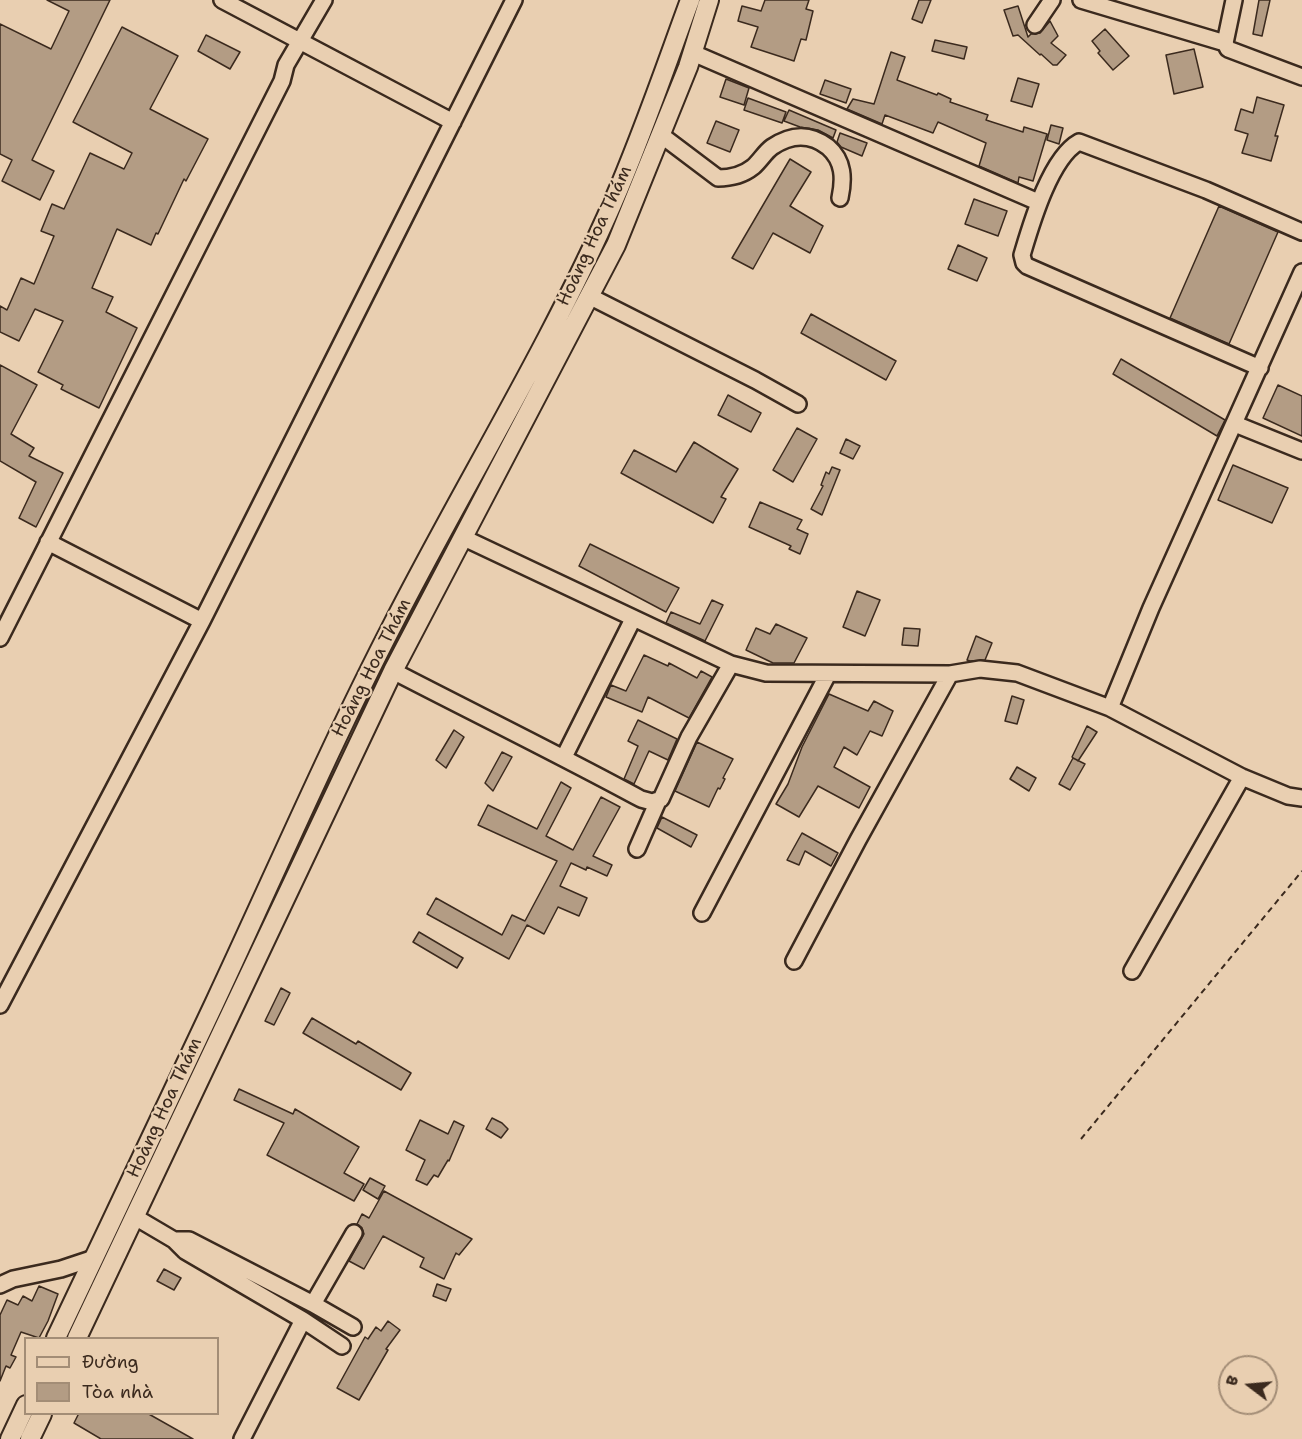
<!DOCTYPE html>
<html>
<head>
<meta charset="utf-8">
<style>
	body { margin:0 }
	#map { position:relative; width:1302px; height:1439px; overflow:hidden; background:#e9cfb1; font-family:"Shantell Sans",sans-serif }
	canvas { display:block }
	.legend { position:absolute; left:24px; top:1337px; width:195px; height:78px; box-sizing:border-box; background:#e9cfb1; border:2px solid #a38d76; margin:0; padding:8px 10px; list-style:none; font-size:18px; color:#3b2a1e }
	.legend li { display:flex; align-items:center; gap:12px; height:30px }
	.legend b { width:30px; border:2px solid #a38d76 }
	.north { position:absolute; left:1218px; top:1355px; width:60px; height:60px; box-sizing:border-box; background:#e9cfb1; border:2px solid #a38d76; border-radius:50%; rotate:286deg; font-size:16px; font-weight:700; line-height:24px; text-align:center; color:#3b2a1e }
	.north::after { content:''; display:block; margin:auto; width:21px; height:27px; background:#3b2a1e; clip-path:polygon(50% 0,100% 100%,50% 72%,0 100%) }
</style>
</head>
<body>
<div id="map">
<canvas width="1302" height="1439"></canvas>
<ul class="legend">
<li><b style="height:8px;background:#e9cfb1"></b>Đường</li>
<li><b style="height:16px;background:#b39c84"></b>Tòa nhà</li>
</ul>
<div class="north">B</div>
</div>
<script>
const c = document.querySelector('canvas').getContext('2d');
c.lineJoin = 'round';
function paint(path, color) {
  c.fillStyle = color;
  c.fill(path, 'evenodd');
}
function strokePath(path, color, width, dash) {
  c.strokeStyle = color;
  c.lineWidth = width;
  c.lineCap = dash ? 'butt' : 'round';
  c.setLineDash(dash || []);
  c.stroke(path);
}
function write(font, color, halo, rows, align = 'center') {
  c.font = font + ' "Shantell Sans",sans-serif';
  c.lineWidth = 4.5;
  c.setLineDash([]);
  c.textBaseline = 'middle';
  c.strokeStyle = halo;
  c.fillStyle = color;
  for (const [text, x, y, turn = 0] of rows) {
    c.save();
    c.translate(x, y);
    c.rotate((+turn || 0) * Math.PI / 180);
    c.textAlign = isNaN(turn) ? turn : align;
    if (halo) c.strokeText(text, 0, 0);
    c.fillText(text, 0, 0);
    c.restore();
  }
}
const building = new Path2D(`
	M47,0H110L32,160L54,171L40,200L2,181L12,160L0,154V24L51,49L69,11Z
	M765,0H809L806,9L813,11L806,40L801,39L794,61L751,47L758,27L738,21L742,6L761,11Z
	M919,0H931L922,23L912,19Z
	M1259,0H1270L1262,36L1253,34Z
	M1018,6L1028,37L1031,34L1040,33L1050,21L1058,36L1051,43L1066,55L1057,65H1053L1041,54L1040,55L1018,35L1013,36L1004,10Z
	M122,27L178,56L150,109L208,139L186,181L184,179L158,234L156,233L151,245L117,229L92,288L113,297L106,312L137,328L99,408L61,389L63,385L38,372L63,321L35,309L19,341L0,332V306L7,310L21,278L34,284L54,236L41,231L52,204L64,209L90,153L124,169L132,153L73,122Z
	M1105,29L1129,56L1113,70L1098,53L1100,51L1092,41Z
	M206,35L240,52L230,69L198,51Z
	M935,40L967,47L964,59L932,51Z
	M1194,49L1203,87L1174,94L1166,55Z
	M891,52L905,57L897,80L937,95L938,93L951,99L950,102L988,115L986,120L1023,132L1024,127L1047,134L1033,181L1019,177L1018,183L979,166L986,143L938,122L933,133L885,115L882,124L847,109L853,99L874,104Z
	M1018,78L1039,84L1032,107L1011,101Z
	M726,79L749,88L744,105L720,97Z
	M825,80L851,89L846,103L820,94Z
	M1257,97L1284,105L1275,136H1278L1271,161L1242,153L1248,134L1235,130L1241,109L1253,113Z
	M748,98L786,112L782,123L744,110Z
	M789,110L836,130L833,138L818,130L800,127L784,121Z
	M716,121L739,130L730,152L707,143Z
	M1051,125L1063,128L1059,144L1047,140Z
	M840,133L867,143L862,156L841,147L837,142Z
	M790,159L811,172L790,206L823,226L810,253L773,233L753,269L732,258Z
	M974,199L1007,211L998,236L965,224Z
	M1219,206L1278,232L1229,344L1170,318Z
	M958,245L987,258L977,281L948,269Z
	M811,314L896,361L886,380L801,333Z
	M1121,359L1225,420L1217,436L1113,374Z
	M0,365L37,385L11,434L34,448L29,456L63,473L36,527L19,518L36,482L0,461Z
	M1278,385L1302,396V436L1263,418Z
	M728,395L761,413L751,432L718,415Z
	M797,428L817,439L793,482L773,470Z
	M846,439L860,446L853,459L840,453Z
	M694,442L738,469L721,497L726,499L713,523L621,473L634,450L676,472Z
	M1233,465L1288,488L1272,523L1218,500Z
	M832,467L840,470L822,515L811,509L823,486L821,485L826,472L829,474Z
	M760,502L802,520L797,529L808,534L800,554L789,549L791,546L749,527Z
	M590,544L679,588L666,612L579,566Z
	M857,591L880,600L865,636L843,627Z
	M712,600L723,605L705,641L666,623L671,612L700,624Z
	M776,624L807,638L794,663H773L746,650L756,628L770,634Z
	M904,628L920,629L918,646L902,645Z
	M976,636L992,643L985,660L970,661L967,660Z
	M644,655L668,666L669,663L697,678L701,671L712,677L689,718L648,697L642,712L606,697L611,685L626,691Z
	M829,694L868,711L874,701L893,711L882,736L870,731L857,755L844,747L834,767L870,787L859,808L818,786L799,817L776,804L788,784L802,747Z
	M1012,696L1024,700L1017,724L1005,721Z
	M638,720L677,739L668,760L649,751L634,784L624,779L638,746L628,741Z
	M1087,726L1097,732L1078,761L1072,757Z
	M454,730L464,737L446,768L436,760Z
	M697,742L733,759L723,778L725,779L720,789L718,788L709,807L675,791Z
	M502,752L512,757L493,791L485,783Z
	M1073,758L1085,764L1070,790L1059,784Z
	M1017,767L1036,778L1029,791L1010,779Z
	M561,782L571,788L546,836L573,850L601,797L620,807L593,856L612,865L607,876L587,867L586,870L571,863L560,886L587,898L579,916L558,907L544,934L527,925L509,959L427,914L436,898L502,935L512,915L525,921L557,861L478,825L488,805L537,829Z
	M662,817L697,835L691,847L657,828Z
	M802,833L838,853L831,866L805,851L799,865L787,860Z
	M419,932L463,958L457,968L413,942Z
	M281,988L290,993L274,1025L265,1021Z
	M312,1018L356,1044L358,1041L411,1073L401,1090L303,1033Z
	M239,1089L293,1114L295,1109L359,1147L344,1173L364,1184L354,1201L267,1155L284,1123L234,1100Z
	M492,1118L502,1123L508,1129L501,1138L486,1129Z
	M420,1120L448,1134L454,1121L464,1126L449,1161L448,1160L438,1177L434,1175L427,1185L416,1180L425,1160L406,1150Z
	M370,1178L385,1186L378,1199L363,1190Z
	M384,1191L472,1239L459,1255L456,1253L444,1279L420,1267L424,1258L383,1236L364,1269L349,1261L364,1234L362,1228L357,1224L362,1214L369,1218Z
	M164,1269L181,1278L174,1290L157,1281Z
	M437,1284L451,1289L446,1301L433,1296Z
	M39,1286L58,1294L48,1321L39,1338L21,1332L11,1355L16,1357L10,1368L6,1366L0,1381V1315L7,1300L18,1305L23,1296L32,1301Z
	M388,1321L400,1330L386,1349L388,1350L359,1400L337,1388L365,1337L368,1339L376,1327L381,1331Z
	M79,1413H147L193,1439H101L74,1423Z`);
paint(building, '#b39c84');
strokePath(building, '#3b2a1e', 1.5);
const minor = new Path2D(`
	M222,0L453,122
	M1081,0L1225,43
	M1234,0L1225,43L1228,49L1302,77
	M1035,25L1052,0
	M693,53L1038,202
	M661,135L718,178C731,178 743,175 753,167C760,161 765,152 772,147C791,134 810,133 828,147C844,161 844,179 840,198
	M589,296L755,380L798,404
	M1260,368L1027,266L1024,263L1022,255C1031,225 1050,158 1079,142L1206,190L1302,232
	M1235,424L1302,451
	M464,538L731,664L766,673L950,674L980,669L1017,673L1110,708L1242,777L1288,796L1302,798
	M48,542L202,621
	M0,638L282,81L286,65L324,0
	M393,671C476,714 560,755 641,799L652,802L661,799L689,737L731,664
	M1110,708L1151,608L1302,272
	M564,757L633,619
	M637,849L658,801
	M702,913L828,674
	M794,961L858,840L950,674
	M1132,971L1242,777
	M0,1005L202,621L514,0
	M135,1217L174,1240L185,1251L303,1320L342,1346
	M174,1240H189L313,1304L353,1327
	M0,1285L13,1279L61,1269L94,1258
	M313,1304L354,1233
	M242,1439L303,1320`);
const major = new Path2D(`
	M56,1338C109,1226 163,1114 215,1002C274,876 329,748 393,624C465,483 549,348 613,202C642,136 665,68 690,0
	M77,1338L393,671L616,245L688,67L709,0
	M10,1439L26,1405
	M30,1439L42,1414`);
strokePath(minor, '#3b2a1e', 20);
strokePath(major, '#3b2a1e', 22);
strokePath(new Path2D(`
	M1081,1139L1302,871`), '#3b2a1e', 2, [6, 4.5]);
strokePath(minor, '#e9cfb1', 15);
strokePath(major, '#e9cfb1', 18);
write('18px', '#3b2a1e', '#e9cfb1', [
	["Hoàng Hoa Thám",595,236,-65],
	["Hoàng Hoa Thám",372,668,-63],
	["Hoàng Hoa Thám",165,1108,-65]
]);
</script>
</body>
</html>
